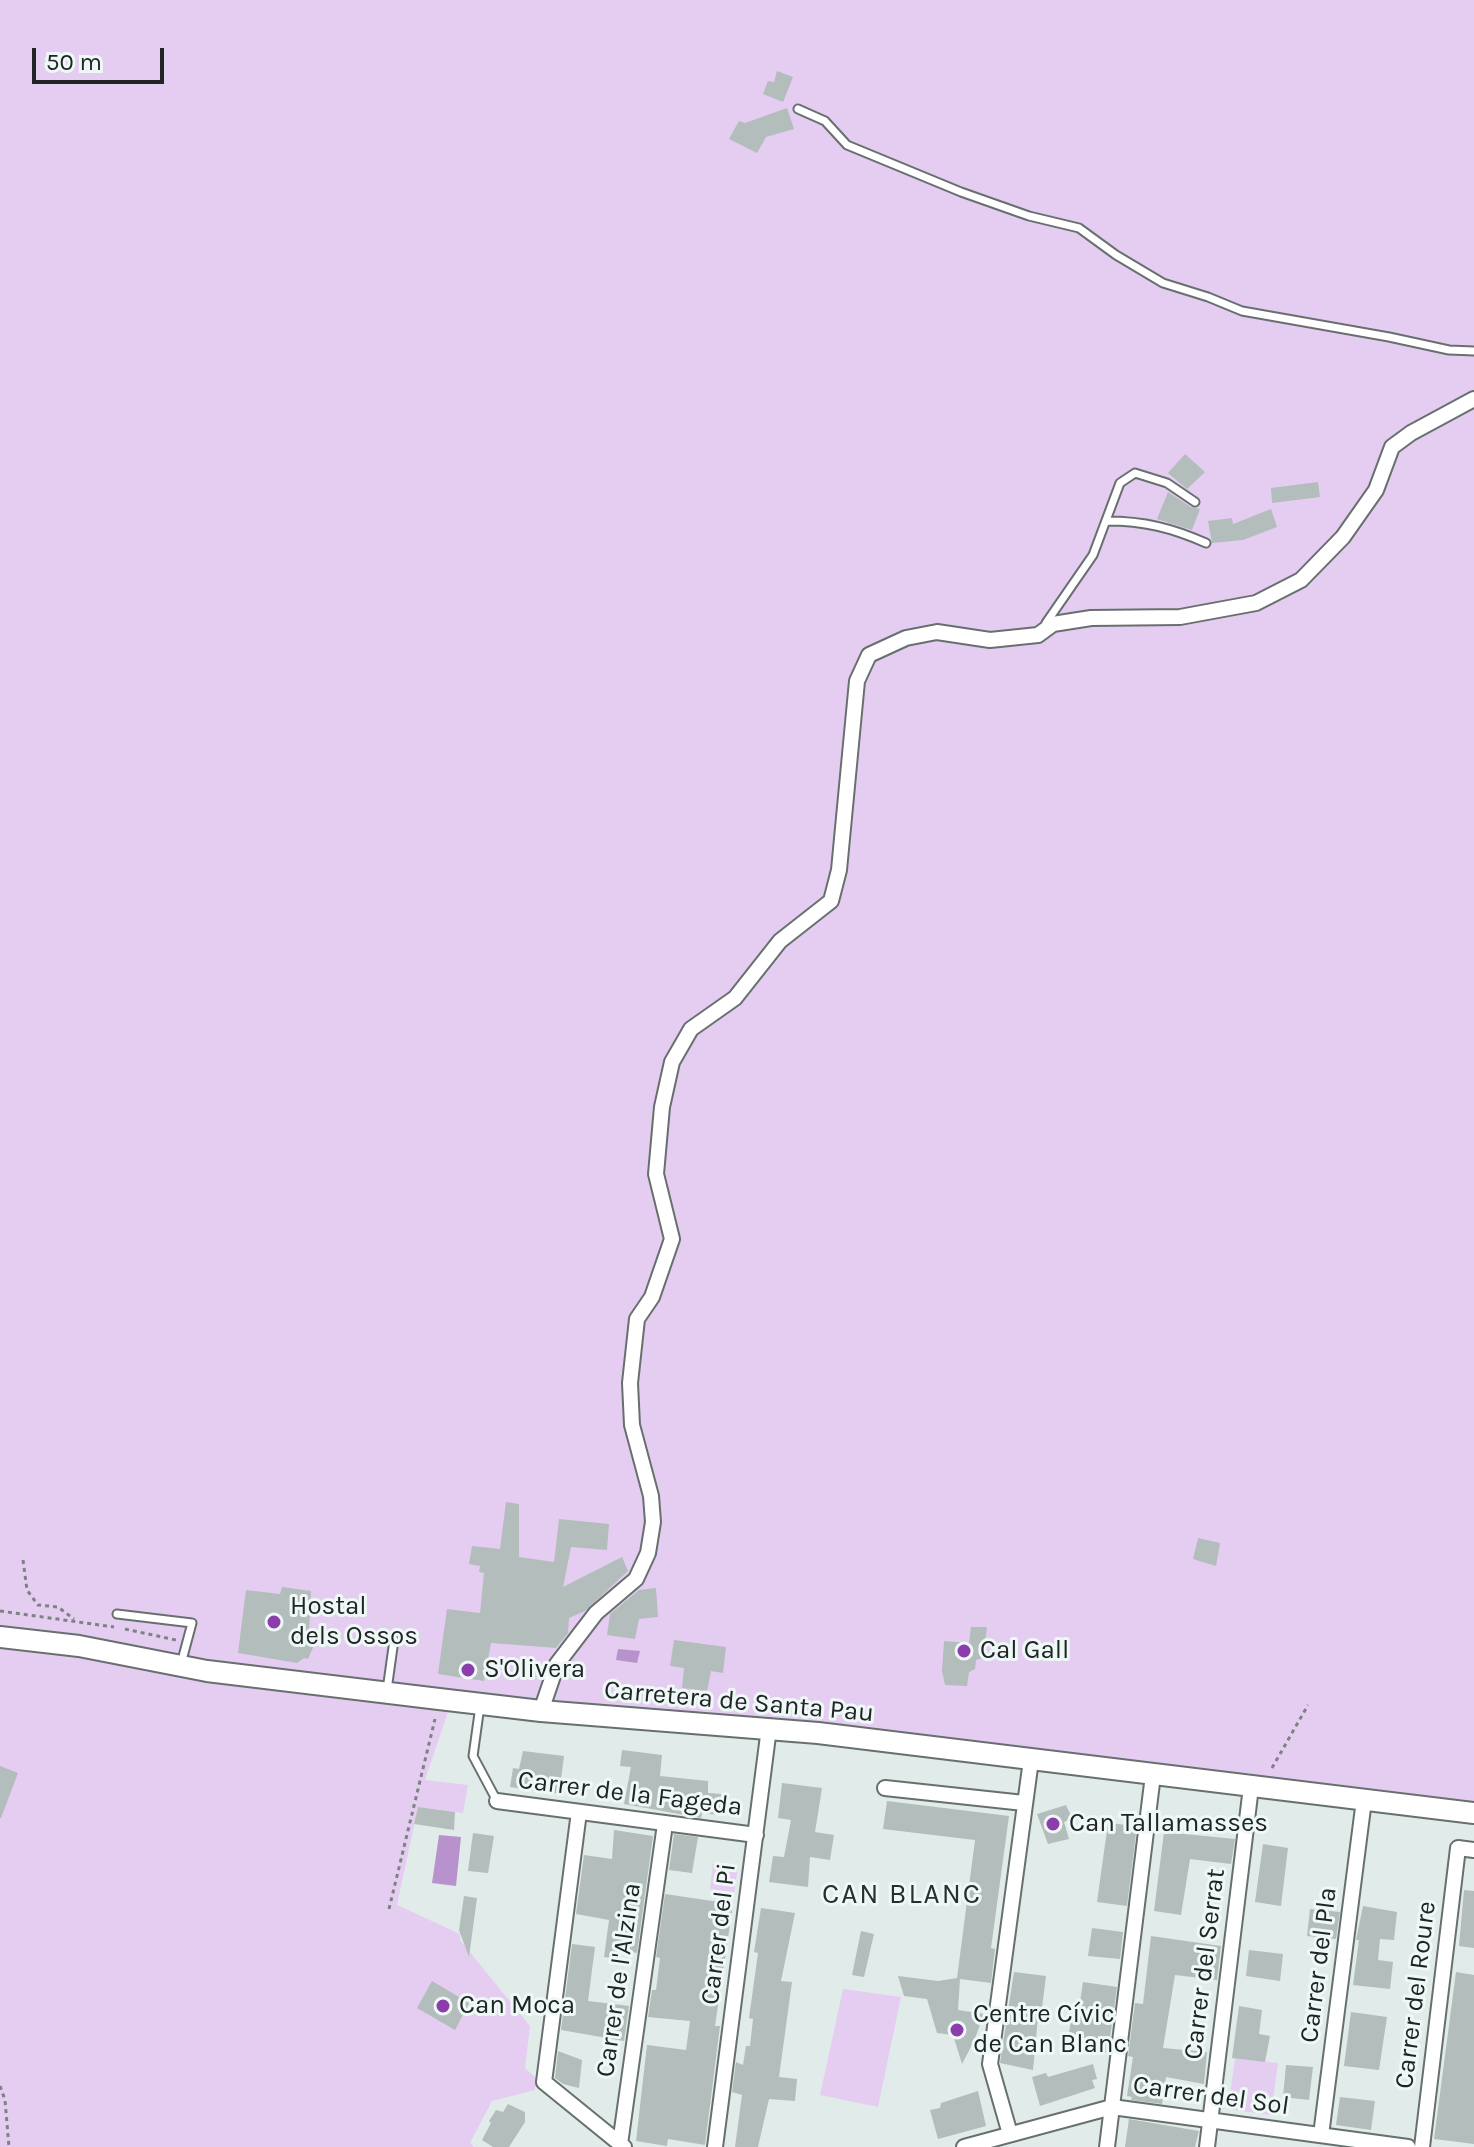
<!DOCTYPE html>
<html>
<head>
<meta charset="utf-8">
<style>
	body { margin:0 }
	#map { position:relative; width:1474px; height:2147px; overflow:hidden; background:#e1ebe9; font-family:Karla,sans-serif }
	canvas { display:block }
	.scale { position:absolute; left:32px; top:48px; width:132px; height:36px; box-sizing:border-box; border:4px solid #212424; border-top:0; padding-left:10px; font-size:24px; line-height:28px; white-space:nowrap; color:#212424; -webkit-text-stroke:6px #eef8f6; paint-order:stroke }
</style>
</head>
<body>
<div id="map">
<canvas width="1474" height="2147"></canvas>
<div class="scale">50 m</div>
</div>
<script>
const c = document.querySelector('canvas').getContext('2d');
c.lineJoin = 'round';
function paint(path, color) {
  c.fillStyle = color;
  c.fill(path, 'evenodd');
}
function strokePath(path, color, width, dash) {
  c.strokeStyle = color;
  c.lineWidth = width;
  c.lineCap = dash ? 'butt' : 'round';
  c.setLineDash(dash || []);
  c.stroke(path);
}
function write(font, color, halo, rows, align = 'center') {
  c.font = font + ' Karla,sans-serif';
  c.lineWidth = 6;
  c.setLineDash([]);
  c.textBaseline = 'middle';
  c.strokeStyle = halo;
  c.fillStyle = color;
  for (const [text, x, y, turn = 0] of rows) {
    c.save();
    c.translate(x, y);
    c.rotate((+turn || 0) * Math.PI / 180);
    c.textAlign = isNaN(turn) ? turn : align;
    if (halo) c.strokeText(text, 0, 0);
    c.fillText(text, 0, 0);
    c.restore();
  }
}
paint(new Path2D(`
	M0,0H1474V1813L455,1691L425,1780L468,1785L463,1813L418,1807L397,1905L460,1934V1940L530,2026L525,2068L536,2078L535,2090L492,2101L470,2143L474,2147H0Z
	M713,1864L738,1867L734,1893L710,1889Z
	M843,1989L901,1997L878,2107L820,2095Z
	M1235,2058L1278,2063L1271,2115L1228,2109Z`), '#e5cdf2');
paint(new Path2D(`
	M618,1649L640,1651L637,1663L616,1660Z
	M439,1835L461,1837L456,1886L432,1883Z`), '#b892cc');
paint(new Path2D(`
	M777,71L793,77L783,102L763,94L768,81L774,82Z
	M787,108L794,129L766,137L757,153L729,139L739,121L745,123Z
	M1185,454L1205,472L1187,489L1168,473Z
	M1318,482L1320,497L1272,503L1271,488Z
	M1168,492L1191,507L1200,509L1192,530L1157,519Z
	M1271,509L1277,527L1243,540L1212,543L1208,521L1232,518L1233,524Z
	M506,1502L519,1504V1557L554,1562L559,1519L609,1524L607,1550L571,1547L563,1587L622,1557L628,1571L585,1611L569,1618L568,1633L556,1648L491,1643L484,1681L438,1674L447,1609L480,1613L484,1573L479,1572L480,1566L469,1564L472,1546L500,1549Z
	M1198,1538L1220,1543L1216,1566L1193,1559Z
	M282,1587L311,1591L309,1632L318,1636L308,1659L304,1658L297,1663L238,1653L246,1590L280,1594Z
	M656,1588L658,1617L639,1619L635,1639L607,1635L610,1614L639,1590Z
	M971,1627H987L983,1658L976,1660L975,1669L969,1672L967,1686L945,1685L942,1671L944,1641L969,1643Z
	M674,1640L726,1647L723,1673L711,1671L707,1691L682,1688L684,1668L670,1666Z
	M622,1750L662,1755L660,1776L708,1781V1793L721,1794L719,1815L702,1813L701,1818L624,1804L631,1767L620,1766Z
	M523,1751L564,1756L559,1794L510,1787L513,1768L519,1769Z
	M0,1766L18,1773L1,1818H0Z
	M782,1783L822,1788L815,1832L834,1835L830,1860L810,1857L808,1887L769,1882L773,1856L784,1857L791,1820L778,1818Z
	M887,1801L1009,1816L991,1948L995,1949L991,1983L960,1979L958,2010L984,2014L974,2041L962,2064L953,2035L937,2033L927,1999L904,1996L898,1976L938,1981L957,1978L975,1840L883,1829Z
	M1066,1805L1072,1818L1064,1822L1069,1839L1048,1844L1037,1814Z
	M418,1807L455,1812L454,1830L414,1824Z
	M1108,1823L1137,1826L1127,1906L1097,1902Z
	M614,1830L653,1836L637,1953L620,1950L619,1959L604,1957L609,1920L576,1914L584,1855L612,1859Z
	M1164,1832L1235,1839L1231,1864L1190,1859L1181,1915L1154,1911Z
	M473,1833L494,1836L488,1873L468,1871Z
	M674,1834L698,1837L692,1873L669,1870Z
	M1263,1844L1288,1848L1281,1906L1255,1902Z
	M1464,1890L1474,1891V1948L1459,1946Z
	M665,1894L733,1904L715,2026H720L705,2145L668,2139L667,2146L636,2141L647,2045L686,2050L690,2021L648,2017L652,1990H656L660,1958L656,1957Z
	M464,1896L477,1898L469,1957L459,1930Z
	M1363,1906L1397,1912L1394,1940L1380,1939L1378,1960L1393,1962L1390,1989L1353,1985L1359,1940H1356Z
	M761,1908L795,1913L781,1981L792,1982L779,2077L797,2079L795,2101L769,2099L758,2147H735L742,2095L732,2092L736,2062L743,2065L746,2046H750L753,2019L749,2018L758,1953L754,1952Z
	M1310,1909L1340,1912L1336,1939L1307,1936Z
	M1092,1928L1123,1932L1120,1959L1088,1956Z
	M861,1931L874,1934L864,1977L852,1975Z
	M1151,1936L1221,1946L1217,1980L1175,1975L1163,2048L1207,2052L1204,2084L1166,2077L1162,2104L1131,2100L1132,2097L1127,2096L1133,2057L1128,2056L1135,2003L1143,2004Z
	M572,1944L595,1947L588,2001L629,2006L624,2041L561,2030Z
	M1249,1950L1283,1954L1280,1981L1246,1976Z
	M1014,1972L1046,1976L1042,2008L1039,2007L1033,2070L1000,2063Z
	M1456,1972L1474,1975V2144L1434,2139Z
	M432,1981L469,2003L455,2030L417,2008Z
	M1083,1982L1117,1987L1108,2053L1074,2048L1075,2041L1068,2039L1073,2008H1079Z
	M1239,2006L1262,2010L1259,2034L1270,2036L1265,2062L1232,2058Z
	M1351,2012L1387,2017L1379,2070L1344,2066Z
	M558,2051L582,2060L579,2088L563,2084L555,2078Z
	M1093,2064L1097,2079L1092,2080L1095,2088L1040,2106L1032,2077L1046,2073L1048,2077Z
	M1286,2065L1313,2067L1309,2100L1283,2097Z
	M978,2091L986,2126L938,2139L930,2110L940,2108L941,2103Z
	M1340,2097L1375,2101L1371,2130L1336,2125Z
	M508,2104L525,2112V2122L509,2147H493L482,2140L491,2123L489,2121L496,2110L503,2112Z
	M1129,2119L1199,2131L1195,2147H1125Z`), '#b3bdbb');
const service = new Path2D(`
	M798,109L825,121L847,145L961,192L1029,216L1079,228L1116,255L1163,283L1208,297L1242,311L1389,337L1449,350L1474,351
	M1107,521C1144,521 1172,528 1206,543
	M1046,623L1093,555L1120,483L1135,473L1167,483L1195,502
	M117,1614L192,1623L181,1664
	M387,1690L394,1640
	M480,1706L473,1756L497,1801`);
const minor = new Path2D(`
	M541,1711L557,1664L596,1613L636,1579L648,1553L653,1522L651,1496L632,1425L630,1383L637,1319L652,1297L672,1239L656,1174L662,1107L672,1062L691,1029L735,998L780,941L831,901L839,870L857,681L869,655L906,638L937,632L990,640L1038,635L1053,624L1091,618L1180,617L1256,603L1301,580L1343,537L1376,490L1392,447L1411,433L1474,399
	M885,1788L1024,1803
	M497,1801L756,1835
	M579,1812L544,2082L624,2147
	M1010,2134L990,2064L1031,1760
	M1321,2135L1364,1800
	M620,2144L665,1824
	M715,2147L769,1728
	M964,2147L1112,2107L1408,2147
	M1107,2147L1153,1775
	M1207,2147L1251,1787
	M1422,2147L1458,1848L1474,1850`);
const secondary = new Path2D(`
	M0,1637L79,1646L207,1671L439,1699L541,1711L818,1733L1474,1813`);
strokePath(service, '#67706f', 11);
strokePath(minor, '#67706f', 18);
strokePath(secondary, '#67706f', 24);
strokePath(new Path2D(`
	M23,1560L27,1590L38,1605L58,1607L74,1619
	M0,1611L114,1627
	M125,1629L176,1640
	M1272,1768L1308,1705
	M389,1909L435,1719
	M0,2086L5,2100L9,2147`), '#7c8382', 3, [4, 4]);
strokePath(service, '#fff', 7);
strokePath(minor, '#fff', 14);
strokePath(secondary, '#fff', 20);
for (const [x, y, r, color] of [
	[274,1622,8,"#8b3cad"],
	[964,1651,8,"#8b3cad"],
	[468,1670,8,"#8b3cad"],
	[1053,1824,8,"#8b3cad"],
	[443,2006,8,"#8b3cad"],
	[957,2030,8,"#8b3cad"]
]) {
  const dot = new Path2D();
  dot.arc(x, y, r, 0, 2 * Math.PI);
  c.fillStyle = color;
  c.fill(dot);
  strokePath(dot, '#eef8f6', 3);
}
write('26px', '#212424', '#eef8f6', [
	["Hostal",290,1607],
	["dels Ossos",290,1637],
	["Cal Gall",980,1651],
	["S'Olivera",484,1670],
	["Can Tallamasses",1069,1824],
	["Can Moca",459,2006],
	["Centre Cívic",973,2015],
	["de Can Blanc",973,2045]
], 'left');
write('26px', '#212424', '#eef8f6', [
	["Carretera de Santa Pau",739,1702,5],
	["Carrer de la Fageda",630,1794,7],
	["Carrer del Pi",719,1934,-83],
	["Carrer del Serrat",1205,1964,-83],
	["Carrer del Pla",1319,1965,-83],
	["Carrer de l'Alzina",619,1980,-82],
	["Carrer del Roure",1416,1995,-83],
	["Carrer del Sol",1211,2096,8]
]);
c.letterSpacing = '2px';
write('28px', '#28302f', '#eef8f6', [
	["CAN BLANC",902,1895]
]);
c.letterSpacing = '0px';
</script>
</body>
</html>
